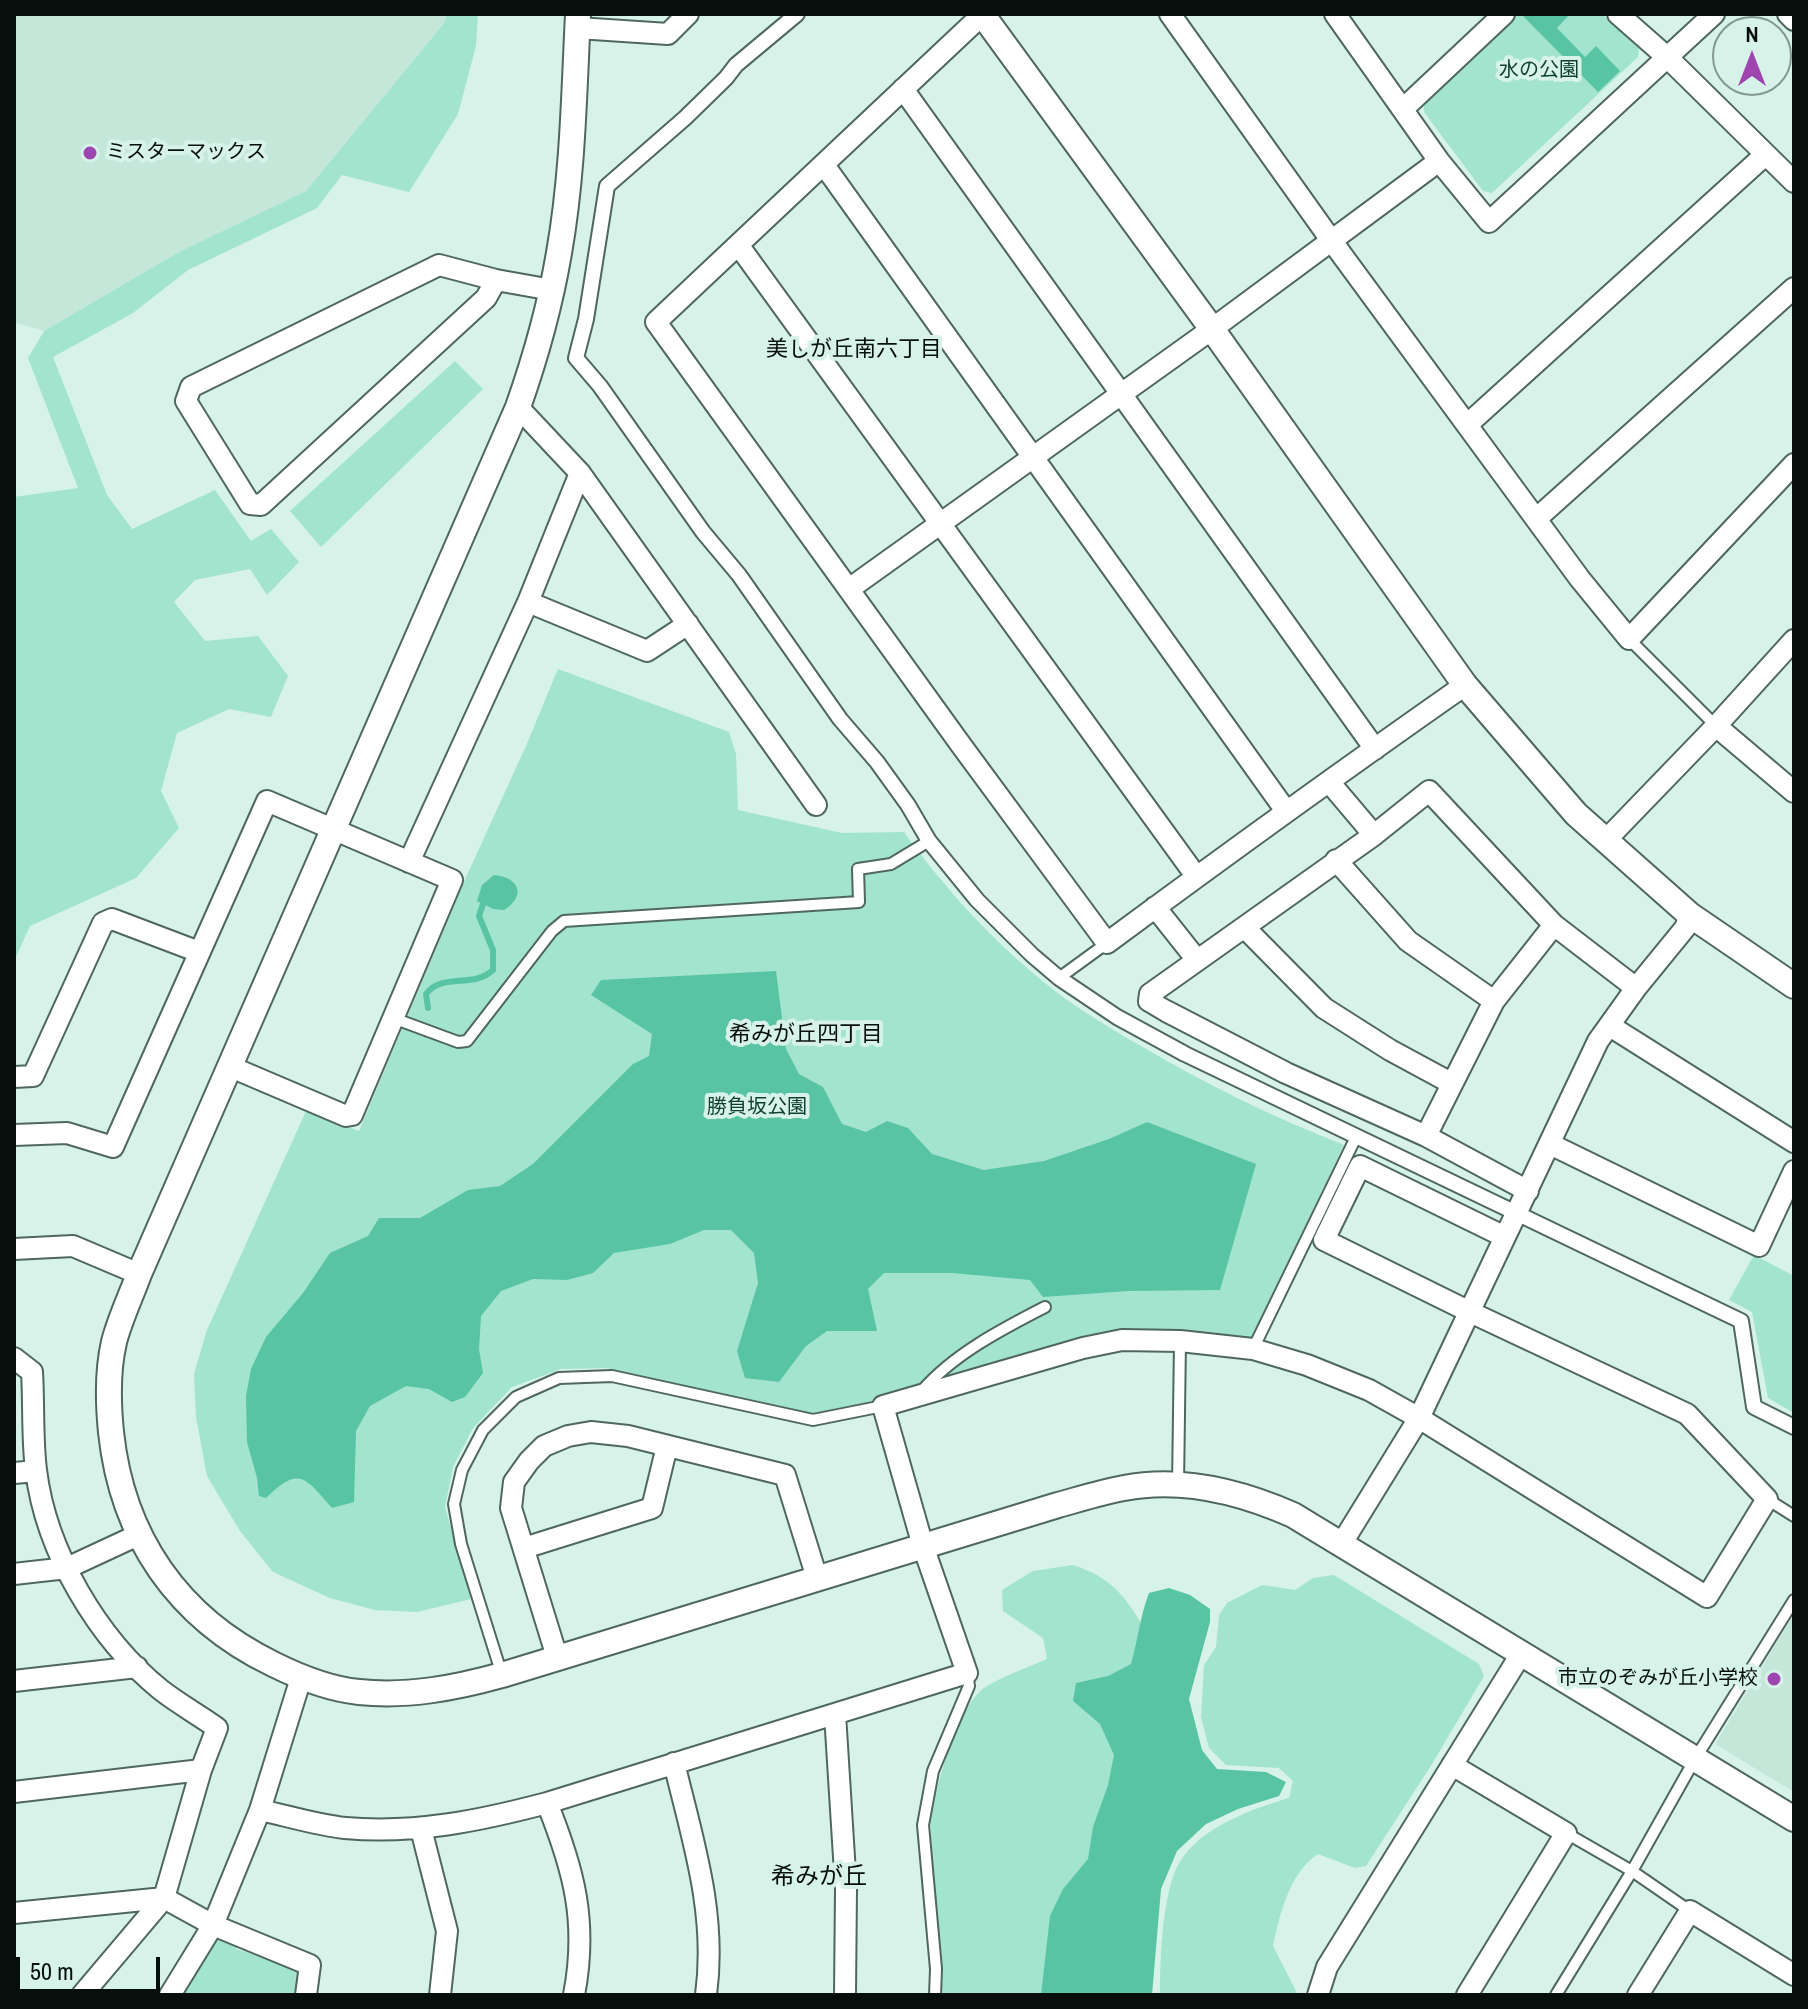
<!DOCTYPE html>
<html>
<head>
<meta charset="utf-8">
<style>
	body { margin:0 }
	#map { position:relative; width:1808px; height:2009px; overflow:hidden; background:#d7f2e8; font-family:"Archivo Narrow",sans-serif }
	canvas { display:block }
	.frame { position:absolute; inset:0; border:16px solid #060f0c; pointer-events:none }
	.north { position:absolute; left:1712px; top:16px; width:80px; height:80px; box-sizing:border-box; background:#d7f2e8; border:2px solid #839790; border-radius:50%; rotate:0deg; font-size:22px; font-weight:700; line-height:32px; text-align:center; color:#060f0c }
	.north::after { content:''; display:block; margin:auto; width:28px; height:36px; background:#9f45b1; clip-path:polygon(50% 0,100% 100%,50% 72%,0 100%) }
	.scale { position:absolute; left:16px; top:1957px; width:144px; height:36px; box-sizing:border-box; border:4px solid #060f0c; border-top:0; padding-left:10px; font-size:24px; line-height:28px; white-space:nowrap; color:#060f0c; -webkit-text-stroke:6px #d7f2e8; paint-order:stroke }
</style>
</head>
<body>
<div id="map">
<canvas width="1808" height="2009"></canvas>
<div class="frame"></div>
<div class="north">N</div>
<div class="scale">50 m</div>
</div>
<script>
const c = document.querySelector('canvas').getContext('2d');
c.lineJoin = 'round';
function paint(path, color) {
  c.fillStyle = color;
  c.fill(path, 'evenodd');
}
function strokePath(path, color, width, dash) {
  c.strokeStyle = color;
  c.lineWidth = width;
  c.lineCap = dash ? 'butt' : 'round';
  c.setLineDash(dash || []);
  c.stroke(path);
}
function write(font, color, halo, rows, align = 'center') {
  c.font = font + ' "Archivo Narrow","Noto Sans JP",sans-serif';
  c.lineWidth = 8;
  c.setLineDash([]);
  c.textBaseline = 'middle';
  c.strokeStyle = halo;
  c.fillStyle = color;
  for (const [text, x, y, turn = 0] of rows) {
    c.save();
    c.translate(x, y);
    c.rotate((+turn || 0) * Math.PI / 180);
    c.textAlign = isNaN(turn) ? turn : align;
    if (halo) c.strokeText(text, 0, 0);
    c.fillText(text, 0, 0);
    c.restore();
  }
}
paint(new Path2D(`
	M14,14H446L445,22L306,191L179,252L44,331L14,322Z
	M1794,1614V1792L1715,1744Z`), '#c4e7da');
paint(new Path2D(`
	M446,14H478L476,46L458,114L409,192L342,175L317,208L188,270L133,313L53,357L107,495L132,529L215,490L251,541L271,529L299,562L267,595L250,569L195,580L174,602L205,641L258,636L288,676L271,717L229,709L177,733L161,791L179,828L136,878L30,926L14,961V497L78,488L28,358L44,331L179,252L306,191L445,22Z
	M1516,14H1602L1639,48L1638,57L1492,193L1483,191L1424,112V102Z
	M455,361L483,389L321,547L290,511Z
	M558,669L729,732L736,754L738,810L842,833L904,832C942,885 989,937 1040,979C1071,1005 1106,1026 1141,1046C1207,1085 1273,1117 1344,1145L1251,1339L1191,1332L1129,1333L836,1411L808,1415L606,1368L561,1369L512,1387L473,1428L453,1467L445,1507L471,1599L417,1612L375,1610L330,1598L273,1572L240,1531L207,1476L196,1417L194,1374L207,1330L306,1111L359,1131L467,875L526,746Z
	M1754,1255L1794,1276V1413L1768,1398L1752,1312L1729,1300Z
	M1073,1565C1117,1579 1128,1602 1151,1639L1121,1736L1056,1995H942L930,1820C936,1788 957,1707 984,1688C1002,1676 1027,1668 1047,1659L1043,1638L1003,1611L1002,1590L1033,1571Z
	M1334,1575L1479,1664L1484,1676L1432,1764L1366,1866L1355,1868L1318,1854C1289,1873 1280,1914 1273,1946L1298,1995H1160C1160,1960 1162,1884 1183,1857C1207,1825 1252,1809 1289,1798L1293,1781L1279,1768L1226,1765L1209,1748L1201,1717L1204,1665L1216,1647L1219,1615L1227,1603L1262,1585L1295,1590L1313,1578Z
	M218,1938L238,1945L236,1949L294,1967L300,1975L297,1995H181L212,1942Z`), '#a2e4cd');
paint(new Path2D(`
	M1521,14H1568L1569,15L1557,28L1585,57L1596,46L1620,71L1598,92Z
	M494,875C519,877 527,896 504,910L493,909L477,901L482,885Z
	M776,971L786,1049L799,1074L823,1087L842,1124L866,1132L887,1121L908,1128L932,1154L984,1170L1044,1161L1109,1139L1147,1122L1256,1164L1220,1290L1128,1291L1043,1297L1030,1280L952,1273H884L868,1289L877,1331H827L806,1346L779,1382L745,1378L737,1351L758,1283L754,1253L731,1230H704L670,1244L614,1253L593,1273L567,1280L533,1279L501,1291L481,1316L479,1349L483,1373L465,1397L452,1402L429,1389L406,1386L370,1406L356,1431L354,1502L332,1508C305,1478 300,1465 266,1498L259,1496L257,1478L247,1442L246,1396L251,1369L266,1337L303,1293L330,1253L368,1236L379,1218H420L468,1190L500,1186L533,1164L633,1064L649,1056L652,1034L591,995L601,980Z
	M1169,1588L1190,1595L1210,1609V1622L1189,1699L1202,1750L1217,1769L1266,1772L1286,1782L1279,1796L1238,1809L1206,1824L1177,1851L1161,1889L1152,1995H1041L1050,1916L1063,1889L1088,1859L1093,1827L1108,1785L1114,1755L1100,1724L1073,1701L1076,1683L1108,1676L1131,1664C1138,1640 1140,1616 1149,1593Z`), '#58c4a4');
strokePath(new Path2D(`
	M428,1008L426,994C443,972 473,989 493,970V950L479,916L483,904`), '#58c4a4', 6);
const service = new Path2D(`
	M1629,639L1716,726
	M1059,978L1107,943
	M393,1018L458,1042L467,1041L552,931L564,921L859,902L858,869L891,864L929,841
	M1253,1349L1357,1135
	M921,1392C952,1355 1002,1329 1045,1307
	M1178,1486L1180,1341
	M1767,1499L1794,1516
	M502,1675L461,1544L454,1504L462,1470L483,1430L516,1397L559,1378L612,1376L813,1420L883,1406
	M1566,1833L1632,1871L1690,1911
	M935,1995L936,1969L923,1825L933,1771L969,1686L967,1673
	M1556,1995L1632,1871L1695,1759L1794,1600`);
const pedestrian = new Path2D(`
	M797,14L736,65L726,78L685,118L607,186L586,319L576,358L600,386L703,532L739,575L840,719L877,762L908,805L929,841L977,900L1032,955L1059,978L1117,1017L1185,1054L1741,1321L1754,1407L1794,1427`);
const minor = new Path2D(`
	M1170,14L1331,240L1580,579L1629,639L1794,464
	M1335,14L1439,161L1489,222L1714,14
	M1618,14L1668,58L1794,182
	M1788,14L1794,20
	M982,15L656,322L961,745L1107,943C1226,855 1345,769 1465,685
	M578,28L668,34L688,14
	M903,89L1375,749
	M1403,109L1504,14
	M824,165L1286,811
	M739,246L1196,876
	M496,280L486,298L261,505L250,504L186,401L191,387L439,265L496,280L552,290
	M518,407L580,473L816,805
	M1468,424L1765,155
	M1536,519L1794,288
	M849,589L1212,329L1439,161
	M528,602L647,651L688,624
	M1716,726L1794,792
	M1330,783L1374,835
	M1605,841L1716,726L1794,640
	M1336,860L1408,941L1494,1001
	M409,862L528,602L580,473
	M1155,907L1197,960
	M1245,928L1324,1008L1390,1050L1451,1083
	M1610,1026L1794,1142
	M14,1077L33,1076L103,923L112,919L199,952
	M14,1135L67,1133L113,1147L267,801L452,880L352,1115L346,1116L231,1067
	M1426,1136L1494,1001L1554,925
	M1550,1144L1759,1246L1794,1171
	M1528,1191L1426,1136L1286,1073L1166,1011L1149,1001L1150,994L1374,835L1429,791L1554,925L1636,988
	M14,1249L73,1246L139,1274
	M14,1358L32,1372C34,1405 32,1438 36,1470C46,1552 98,1639 161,1690C179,1704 199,1715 217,1728L201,1770L164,1898L82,1995
	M14,1473L36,1471
	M1342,1543L1419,1418L1598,1041L1636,988L1685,928L1690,915
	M524,1548L652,1508L667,1446
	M14,1574L67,1568L138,1535
	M557,1657L511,1508L514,1482L529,1461L544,1446L568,1436L591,1432L628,1436L785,1475L817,1578
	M14,1681L137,1667
	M835,1714L846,1889L845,1995
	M674,1763C693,1841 717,1914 706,1995
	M1452,1765L1566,1833L1467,1995
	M14,1792L201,1770
	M547,1803C574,1870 588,1922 574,1995
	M260,1810C288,1816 317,1825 345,1828C415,1834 479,1821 547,1803L967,1673L923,1546L883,1406L1083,1348L1122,1340L1180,1341L1253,1349L1307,1365L1369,1390L1419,1418L1707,1597L1767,1499L1687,1414L1470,1312L1324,1240L1360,1166L1505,1237
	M421,1829L447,1931L440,1995
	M14,1913L164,1898L213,1925L310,1965L306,1995
	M170,1995L213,1925L260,1810L301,1678
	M1318,1995L1327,1967L1521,1654
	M1638,1995L1690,1911L1794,1975`);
const tertiary = new Path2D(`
	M578,14C574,93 573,174 559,253C550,306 536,356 518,407L139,1274C131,1296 120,1319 114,1342C107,1372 108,1402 111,1432C122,1537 178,1618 273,1664C299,1677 329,1689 359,1692C408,1697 455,1688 502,1675L1058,1505C1080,1499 1102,1492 1124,1488C1181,1477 1241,1492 1293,1515L1794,1819
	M982,14L1212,329L1465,685L1576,814L1690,915L1794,986`);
strokePath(service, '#4f675f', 14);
strokePath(pedestrian, '#4f675f', 18);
strokePath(minor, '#4f675f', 24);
strokePath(tertiary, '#4f675f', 28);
strokePath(service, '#fff', 10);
strokePath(pedestrian, '#fff', 14);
strokePath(minor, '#fff', 20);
strokePath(tertiary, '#fff', 24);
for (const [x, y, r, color] of [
	[90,153,8,"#9f45b1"],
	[1774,1679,8,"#9f45b1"]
]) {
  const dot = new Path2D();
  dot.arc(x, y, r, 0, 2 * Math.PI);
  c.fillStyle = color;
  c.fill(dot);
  strokePath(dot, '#d7f2e8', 3);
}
write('20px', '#0f3f32', '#d7f2e8', [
	["水の公園",1539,71],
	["勝負坂公園",757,1108]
]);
write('20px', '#060f0c', '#d7f2e8', [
	["ミスターマックス",106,153],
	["市立のぞみが丘小学校",1758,1679,"right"]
], 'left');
write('22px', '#060f0c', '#d7f2e8', [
	["美しが丘南六丁目",854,350],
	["希みが丘四丁目",806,1035]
]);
write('24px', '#060f0c', '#d7f2e8', [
	["希みが丘",819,1878]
]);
</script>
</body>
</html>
